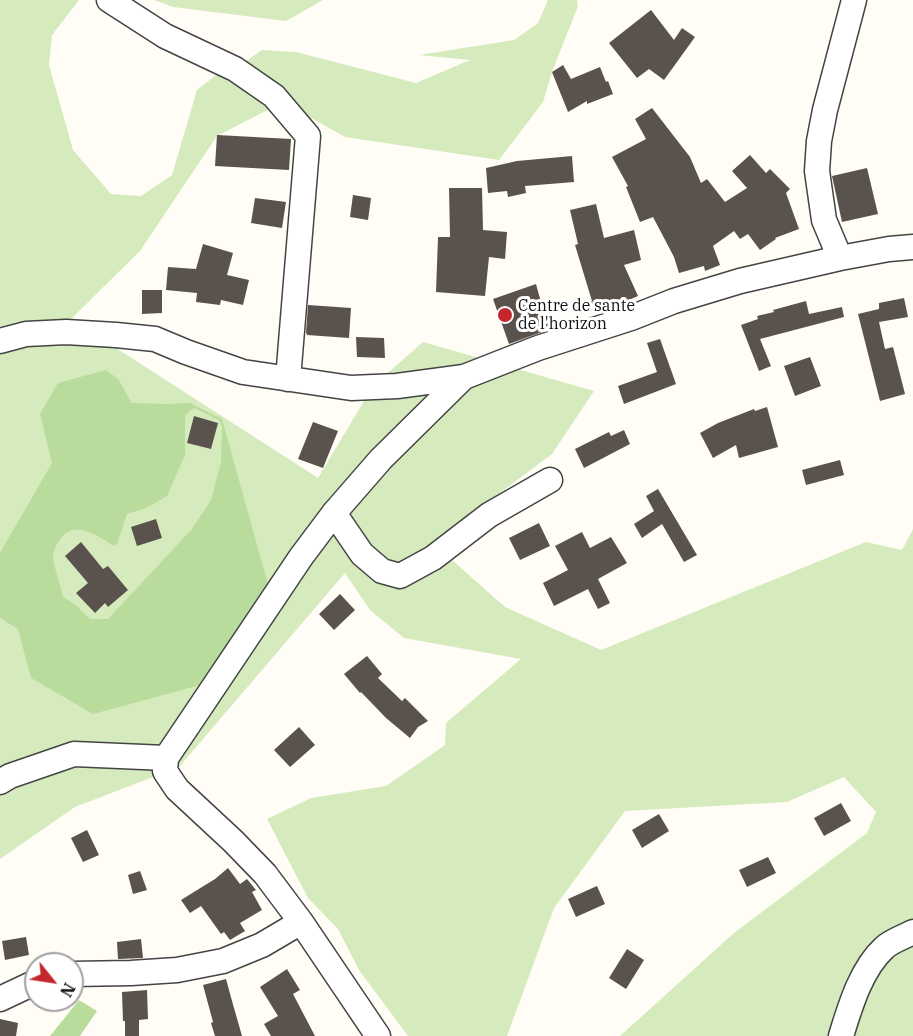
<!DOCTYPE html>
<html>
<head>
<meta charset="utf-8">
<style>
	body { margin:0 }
	#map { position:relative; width:913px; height:1036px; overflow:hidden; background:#fffdf5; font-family:"IBM Plex Serif",serif }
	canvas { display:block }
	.north { position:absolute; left:24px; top:952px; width:60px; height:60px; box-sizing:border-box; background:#fff; border:2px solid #a0a0a0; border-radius:50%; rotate:120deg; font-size:16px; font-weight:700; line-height:24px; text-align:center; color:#111 }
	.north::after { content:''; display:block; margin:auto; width:21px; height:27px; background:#c4262e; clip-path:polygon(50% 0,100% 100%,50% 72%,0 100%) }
</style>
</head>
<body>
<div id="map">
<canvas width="913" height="1036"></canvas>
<div class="north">N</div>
</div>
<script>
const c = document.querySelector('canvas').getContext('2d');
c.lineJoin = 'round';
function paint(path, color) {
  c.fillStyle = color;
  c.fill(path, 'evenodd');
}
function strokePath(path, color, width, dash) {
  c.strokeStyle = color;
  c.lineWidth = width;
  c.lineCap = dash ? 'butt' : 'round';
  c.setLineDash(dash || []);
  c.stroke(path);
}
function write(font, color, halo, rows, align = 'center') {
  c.font = font + ' "IBM Plex Serif",serif';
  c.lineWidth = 6;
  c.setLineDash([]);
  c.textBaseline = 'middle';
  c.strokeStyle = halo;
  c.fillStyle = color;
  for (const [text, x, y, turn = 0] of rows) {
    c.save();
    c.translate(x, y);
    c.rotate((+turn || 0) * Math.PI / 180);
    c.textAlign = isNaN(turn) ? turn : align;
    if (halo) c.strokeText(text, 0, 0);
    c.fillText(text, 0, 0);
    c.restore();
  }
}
paint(new Path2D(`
	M0,0H79L52,35L49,65L73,150L111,194L141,196L172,175L197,90L220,72L235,69L262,50L296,52L416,83L470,60L419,55L514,40L538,23L548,0H577L578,6L552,72L543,102L499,160L345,137L283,102L217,136L140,251L71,319L318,478L373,386L423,342L594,391L552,454L461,522L452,560L505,607L601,650L866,542L902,550L913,529V1036H620L734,933L867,833L876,812L844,777L787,802L625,811L554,908L507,1036H408L359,970L338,929L308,898L267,819L311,798L386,786L445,745L446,723L521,659L404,638L370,610L345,573L179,767L75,807L0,859Z
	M154,0H323L286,21L173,7Z`), '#d5ebbd');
paint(new Path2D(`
	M106,370L118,379L132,403L166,404L190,403L222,419L269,588L215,681L93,714L31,678L18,629L0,618V553L52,463L40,414L58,383ZM194,408L219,420L222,426L221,462L211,500L192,529L108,619H90L76,605L63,597C61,586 53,565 53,556C54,549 57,543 61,538C75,519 99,537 114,546L117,544L127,514L146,508L167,496L185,455V415Z
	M79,1000L97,1011L80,1036H50Z`), '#b9dc9c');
paint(new Path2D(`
	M651,10L674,40L682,28L695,37L664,80L649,69L637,78L609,43Z
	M563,65L571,79L600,67L606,82L608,81L613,94L587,104V101L568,112L552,72Z
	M652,108L690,157L701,183L707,179L725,202L747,188L732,171L750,155L766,173L770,169L790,189L786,193L799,229L775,238L776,239L760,250L748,234L740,239L734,231L713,246L720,265L705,271L704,266L679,273L674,257L653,217L640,222L626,187L628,186L612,157L646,139L635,119Z
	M217,135L291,139L289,170L215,166Z
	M572,156L574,182L525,186L526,193L508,197L507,191L488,193L486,168L517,161Z
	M867,168L878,214L842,222L832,176Z
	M449,188H482L483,230L507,232L505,259L489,257L485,296L436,292L438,237H450Z
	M353,195L371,198L368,220L350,217Z
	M255,198L286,202L282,228L251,223Z
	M596,204L604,238L634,230L641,260L624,265L638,296L596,314L591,301H592L575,245L578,244L570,210Z
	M203,244L233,253L227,275L249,280L243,305L221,300L220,305L196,302L197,293L166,290L168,267L196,269Z
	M536,284L542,306L543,305L550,329L509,344L493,299Z
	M142,290H162V313L142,314Z
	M904,298L908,317L879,322L885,349L893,347L905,394L880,401L858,314L879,309V303Z
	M806,301L809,314L842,307L844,317L760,339L771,366L759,371L741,325L758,319L757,316L774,312L773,310Z
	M308,305L351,308L349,338L307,335V334L306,333Z
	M356,337L384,338L385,358L357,357Z
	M660,339L676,384L624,404L618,386L657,372L647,343Z
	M810,357L821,386L795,396L784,366Z
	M767,407L778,447L739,458L736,445L713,458L700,433L718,423L754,409L755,411Z
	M194,416L218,423L211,449L187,443Z
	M313,422L338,431L323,468L298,459Z
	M624,430L630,444L584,468L575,449L609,432L611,436Z
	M840,460L844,475L806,485L802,470Z
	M658,489L697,555L684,562L662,524L642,538L634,524L654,511L646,496Z
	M156,519L162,538L137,546L131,527Z
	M539,523L550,546L520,560L509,538Z
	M582,532L590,548L611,537L627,563L598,579L610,603L598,609L588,589L554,606L543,583L568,570L555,546Z
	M81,542L103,569L108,566L128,590L108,607L105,603L95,613L76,593L88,583L65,556Z
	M340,594L355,610L334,630L319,614Z
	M367,656L382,674L378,678L402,701L405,698L428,721L418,727L410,738L386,718L361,692L360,693L344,674Z
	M299,727L315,745L290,767L274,750Z
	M841,803L851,821L824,836L814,818Z
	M659,814L669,831L642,848L632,830Z
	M87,830L99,855L83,862L71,838Z
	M768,857L776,873L747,887L739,870Z
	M228,868L240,884L247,879L256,890L252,892L262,910L240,923L245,931L230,940L224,932L221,934L201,906L190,913L181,900L215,879Z
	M140,871L147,890L133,894L128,875Z
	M597,886L605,904L576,917L568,899Z
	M26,937L29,955L5,960L2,941Z
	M141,939L143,958L118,959L117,942Z
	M627,949L644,960L626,989L609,978Z
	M287,969L300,990L293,994L315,1036H271L264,1024L278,1016L260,987Z
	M226,979L232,1001L242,1036H215L211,1023L213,1022L203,985Z
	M147,990L148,1019L139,1020V1036H125V1021H123L122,992Z
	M0,1019L18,1023L16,1036H0Z`), '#5a524d');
const minor = new Path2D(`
	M109,0L165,36L235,69L274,96L308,136L288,379
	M840,258L824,220L817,171L819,141L825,110L854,0
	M0,341L26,334L66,332L116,335L155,339L186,352L243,372L351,388L397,386L464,377L538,348L631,318L674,301L740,281L840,258L889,249L913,247
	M334,513L362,554L382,571L400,576L433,558L489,515L550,480
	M0,782L10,776L74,754L166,758
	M72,974L131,973L177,970L223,961L262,945L301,922
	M0,999L36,982
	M378,1036L301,922L265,874L233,841L177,789L165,771L166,758L301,557L334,513L381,459L464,377
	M841,1036C850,1007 861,969 884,948C891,941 904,937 913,932`);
strokePath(minor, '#444', 27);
strokePath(minor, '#fff', 24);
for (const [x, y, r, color] of [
	[505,315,8,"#c4262e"]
]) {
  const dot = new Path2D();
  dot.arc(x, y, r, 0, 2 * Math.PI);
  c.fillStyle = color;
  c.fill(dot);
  strokePath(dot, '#fff', 2);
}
write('16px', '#111', '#fff', [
	["Centre de sante",518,306],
	["de l'horizon",518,324]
], 'left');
</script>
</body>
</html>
